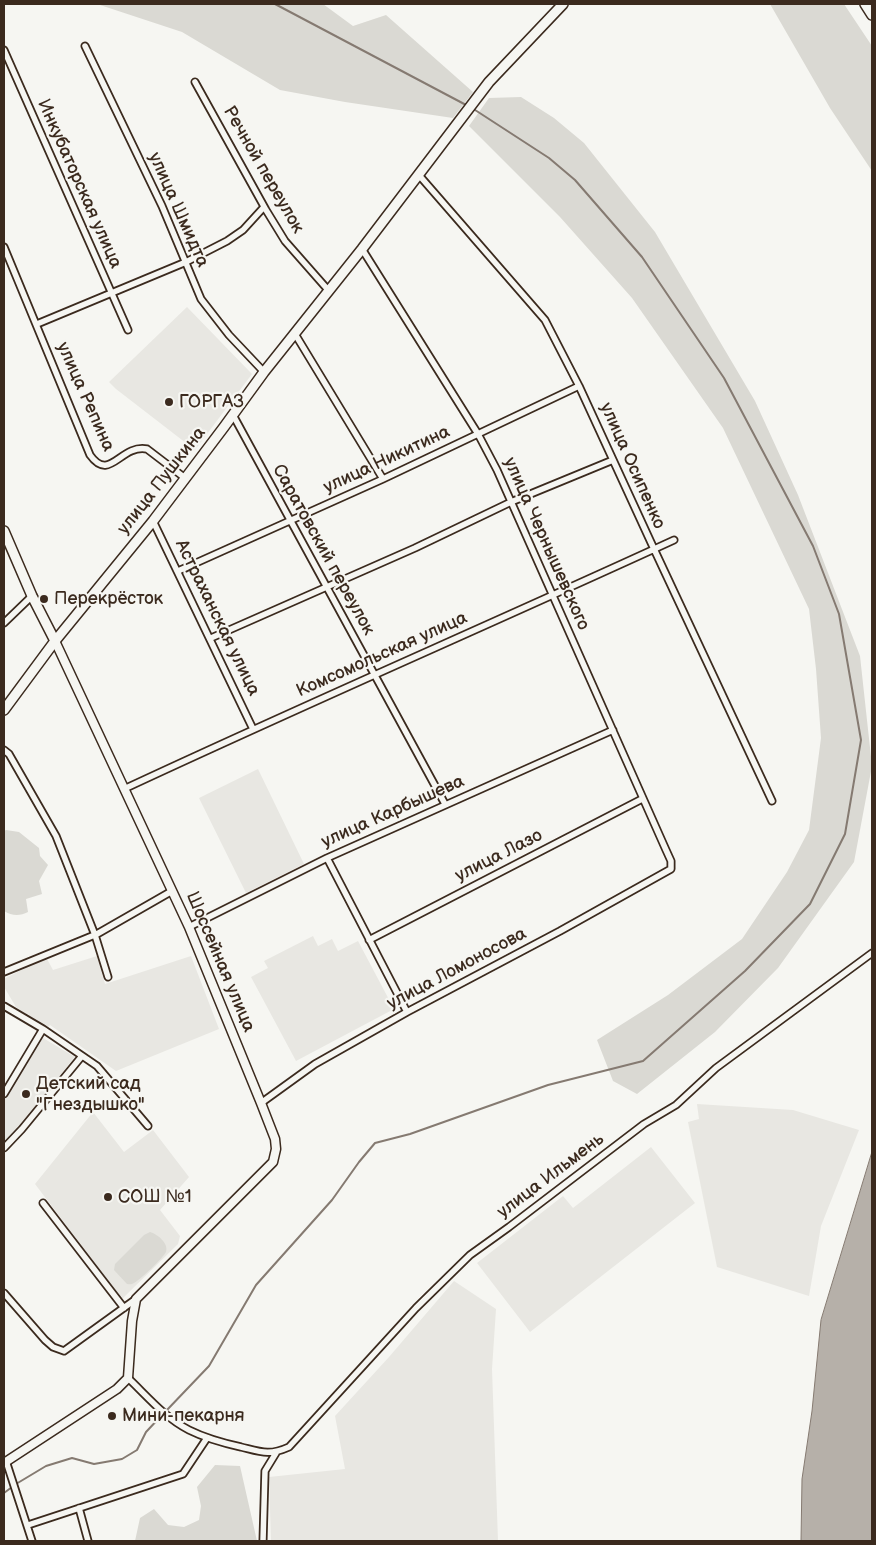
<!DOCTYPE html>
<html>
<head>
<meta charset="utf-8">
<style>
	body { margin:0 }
	#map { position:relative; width:876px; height:1545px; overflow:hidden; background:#f6f6f2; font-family:"Balsamiq Sans",sans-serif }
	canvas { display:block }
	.frame { position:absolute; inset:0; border:5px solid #3b2a1e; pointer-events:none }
</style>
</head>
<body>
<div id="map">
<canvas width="876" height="1545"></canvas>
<div class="frame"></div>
</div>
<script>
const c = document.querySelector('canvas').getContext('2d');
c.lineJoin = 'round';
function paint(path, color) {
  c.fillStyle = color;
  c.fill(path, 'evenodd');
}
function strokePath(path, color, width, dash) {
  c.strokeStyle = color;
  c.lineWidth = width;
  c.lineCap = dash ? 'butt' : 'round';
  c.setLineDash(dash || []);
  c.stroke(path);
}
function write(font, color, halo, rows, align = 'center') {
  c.font = font + ' "Balsamiq Sans",sans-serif';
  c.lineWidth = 4.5;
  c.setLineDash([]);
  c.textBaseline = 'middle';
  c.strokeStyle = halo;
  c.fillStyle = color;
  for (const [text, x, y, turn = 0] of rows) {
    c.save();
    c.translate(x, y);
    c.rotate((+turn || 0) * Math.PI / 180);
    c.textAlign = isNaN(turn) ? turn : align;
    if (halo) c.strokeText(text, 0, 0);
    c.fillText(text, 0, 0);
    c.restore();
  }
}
paint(new Path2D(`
	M187,307L252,374L195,450L116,389L109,382Z
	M258,769L304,864L246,893L199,798Z
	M313,936L318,946L332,939L338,951L358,941L394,1009L296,1061L251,977L268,968L264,961Z
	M97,956L105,984L191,956L219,1029L116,1071L50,1025L47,1028L16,1007L4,987V979L46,957L53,970Z
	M43,1038L75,1057L4,1144V1101Z
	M697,1104L793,1110L859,1130L821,1226L809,1296L717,1267L688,1122L699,1119Z
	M93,1112L124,1152L153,1130L189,1177L160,1210L180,1236L178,1244L122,1299L35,1184Z
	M651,1147L695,1203L530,1332L477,1263L563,1196L573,1208Z
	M454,1281L496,1309L492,1369L498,1541H271L269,1477L345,1469L335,1416L389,1357Z`), '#e8e7e2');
paint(new Path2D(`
	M97,4H323L353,26L386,15L473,92L453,118L345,102L280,90L182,32Z
	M770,4H844L872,46V171L830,108Z
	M521,97L554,118L584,143L655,232L755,401L798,495L860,656L872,766L854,862L778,968L715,1032L637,1094L613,1081L597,1040L668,995L742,939L787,872L809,830L821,738L816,669L809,609L723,428L632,298L560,217L469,126L489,98Z
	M6,830L19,832L39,848L40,856L48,865L39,881L42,894L26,899L28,912C20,916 12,916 4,911V831Z
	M150,1232C157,1234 169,1243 166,1252C163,1258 140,1280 134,1283C131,1285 130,1284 127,1284L114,1270L115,1264L144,1235Z
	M215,1465L240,1466L257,1541H135L140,1518L154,1509L168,1525L184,1527L199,1520L201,1506L197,1487Z`), '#dad9d3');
const water = new Path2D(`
	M872,1152V1541H801L802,1479L812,1411L821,1320Z`);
paint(water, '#b6b0a9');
strokePath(water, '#857a71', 1);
strokePath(new Path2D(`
	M275,4L468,106
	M166,1411L209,1366L256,1285L332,1200L359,1162L375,1143L410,1134L548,1085L643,1061L745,971L810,904L845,834L861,740L839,614L813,546L724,378L642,257L575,180L549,158L472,108
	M16,1484L46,1466L72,1458L94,1464L122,1459L137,1450L146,1432L162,1415
	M4,1493L12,1487`), '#857a71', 2);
const minor = new Path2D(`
	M85,46L162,206L201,299L229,335L264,372
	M4,50L128,330
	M195,82L266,210L285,241L329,291
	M418,174L545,320L579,386L654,549L772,801
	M4,247L90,455C110,483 120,444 147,449L185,478
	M37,324L186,262L227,241L243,230L264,207
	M295,334L383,479
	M233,415L445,804
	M153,521L253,729
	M178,571L383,479L579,386
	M4,623L32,596
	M211,638L415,548L511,502L613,460
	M4,750L9,754L56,836L95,935L108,977
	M124,789C306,704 491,624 674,540
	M327,858L407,1012
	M189,927L327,858L613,730
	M369,940L642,799
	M4,972L97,934L172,891
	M4,1006L43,1029L97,1066L148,1126
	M4,1094L43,1029
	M261,1103L315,1064L407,1012L560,931L671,869V861L666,850L497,470L478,434L362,249
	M4,1148L22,1129L82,1056
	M43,1203L124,1308
	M4,1293L45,1340L53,1347L64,1351L136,1299
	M128,1378C147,1396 165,1418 189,1430C205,1438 223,1443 241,1447C261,1452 269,1456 289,1447L416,1308L470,1255L509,1227L644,1124L676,1105L716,1068L872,953
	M6,1461L32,1541
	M79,1508L88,1541
	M28,1525L183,1474L207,1438
	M263,1541L265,1471L276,1453`);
const tertiary = new Path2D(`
	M4,1463L117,1389L128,1378L132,1321L136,1299L273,1162L276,1149L275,1139L261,1103L189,927L55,641`);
const secondary = new Path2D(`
	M4,531L32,596L55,641
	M4,710L55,641L153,521L224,427L264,372L362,249L489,82L563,4`);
const primary = new Path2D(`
	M865,4L872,15`);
strokePath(minor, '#3b2a1e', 9);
strokePath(tertiary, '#3b2a1e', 11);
strokePath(secondary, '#3b2a1e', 12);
strokePath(primary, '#3b2a1e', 12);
strokePath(minor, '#f6f6f2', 5.5);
strokePath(tertiary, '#f6f6f2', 8);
strokePath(secondary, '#f6f6f2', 9);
strokePath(primary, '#f6f6f2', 9);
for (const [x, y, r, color] of [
	[169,402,5,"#3b2a1e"],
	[44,599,5,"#3b2a1e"],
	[26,1094,5,"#3b2a1e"],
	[108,1197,5,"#3b2a1e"],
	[112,1416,5,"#3b2a1e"]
]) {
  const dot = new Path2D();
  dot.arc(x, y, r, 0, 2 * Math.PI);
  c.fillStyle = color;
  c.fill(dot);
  strokePath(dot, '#f6f6f2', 2);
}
write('18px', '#3b2a1e', '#f6f6f2', [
	["Речной переулок",263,170,60],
	["Инкубаторская улица",79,184,66],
	["улица Шмидта",178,210,66],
	["улица Репина",85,397,66],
	["улица Никитина",387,460,-25],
	["улица Осипенко",632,466,66],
	["улица Пушкина",162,481,-52],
	["улица Чернышевского",546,544,66],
	["Саратовский переулок",323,550,61],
	["Астраханская улица",217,618,64],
	["Комсомольская улица",382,655,-24],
	["улица Карбышева",393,812,-24],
	["улица Лазо",499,856,-27],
	["Шоссейная улица",220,962,67],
	["улица Ломоносова",457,969,-28],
	["улица Ильмень",551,1176,-37]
]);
write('18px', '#3b2a1e', '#f6f6f2', [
	["ГОРГАЗ",179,402],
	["Перекрёсток",54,599],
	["Детский сад",36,1084],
	["\"Гнездышко\"",36,1105],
	["СОШ №1",118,1197],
	["Мини-пекарня",122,1416]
], 'left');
</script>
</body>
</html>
